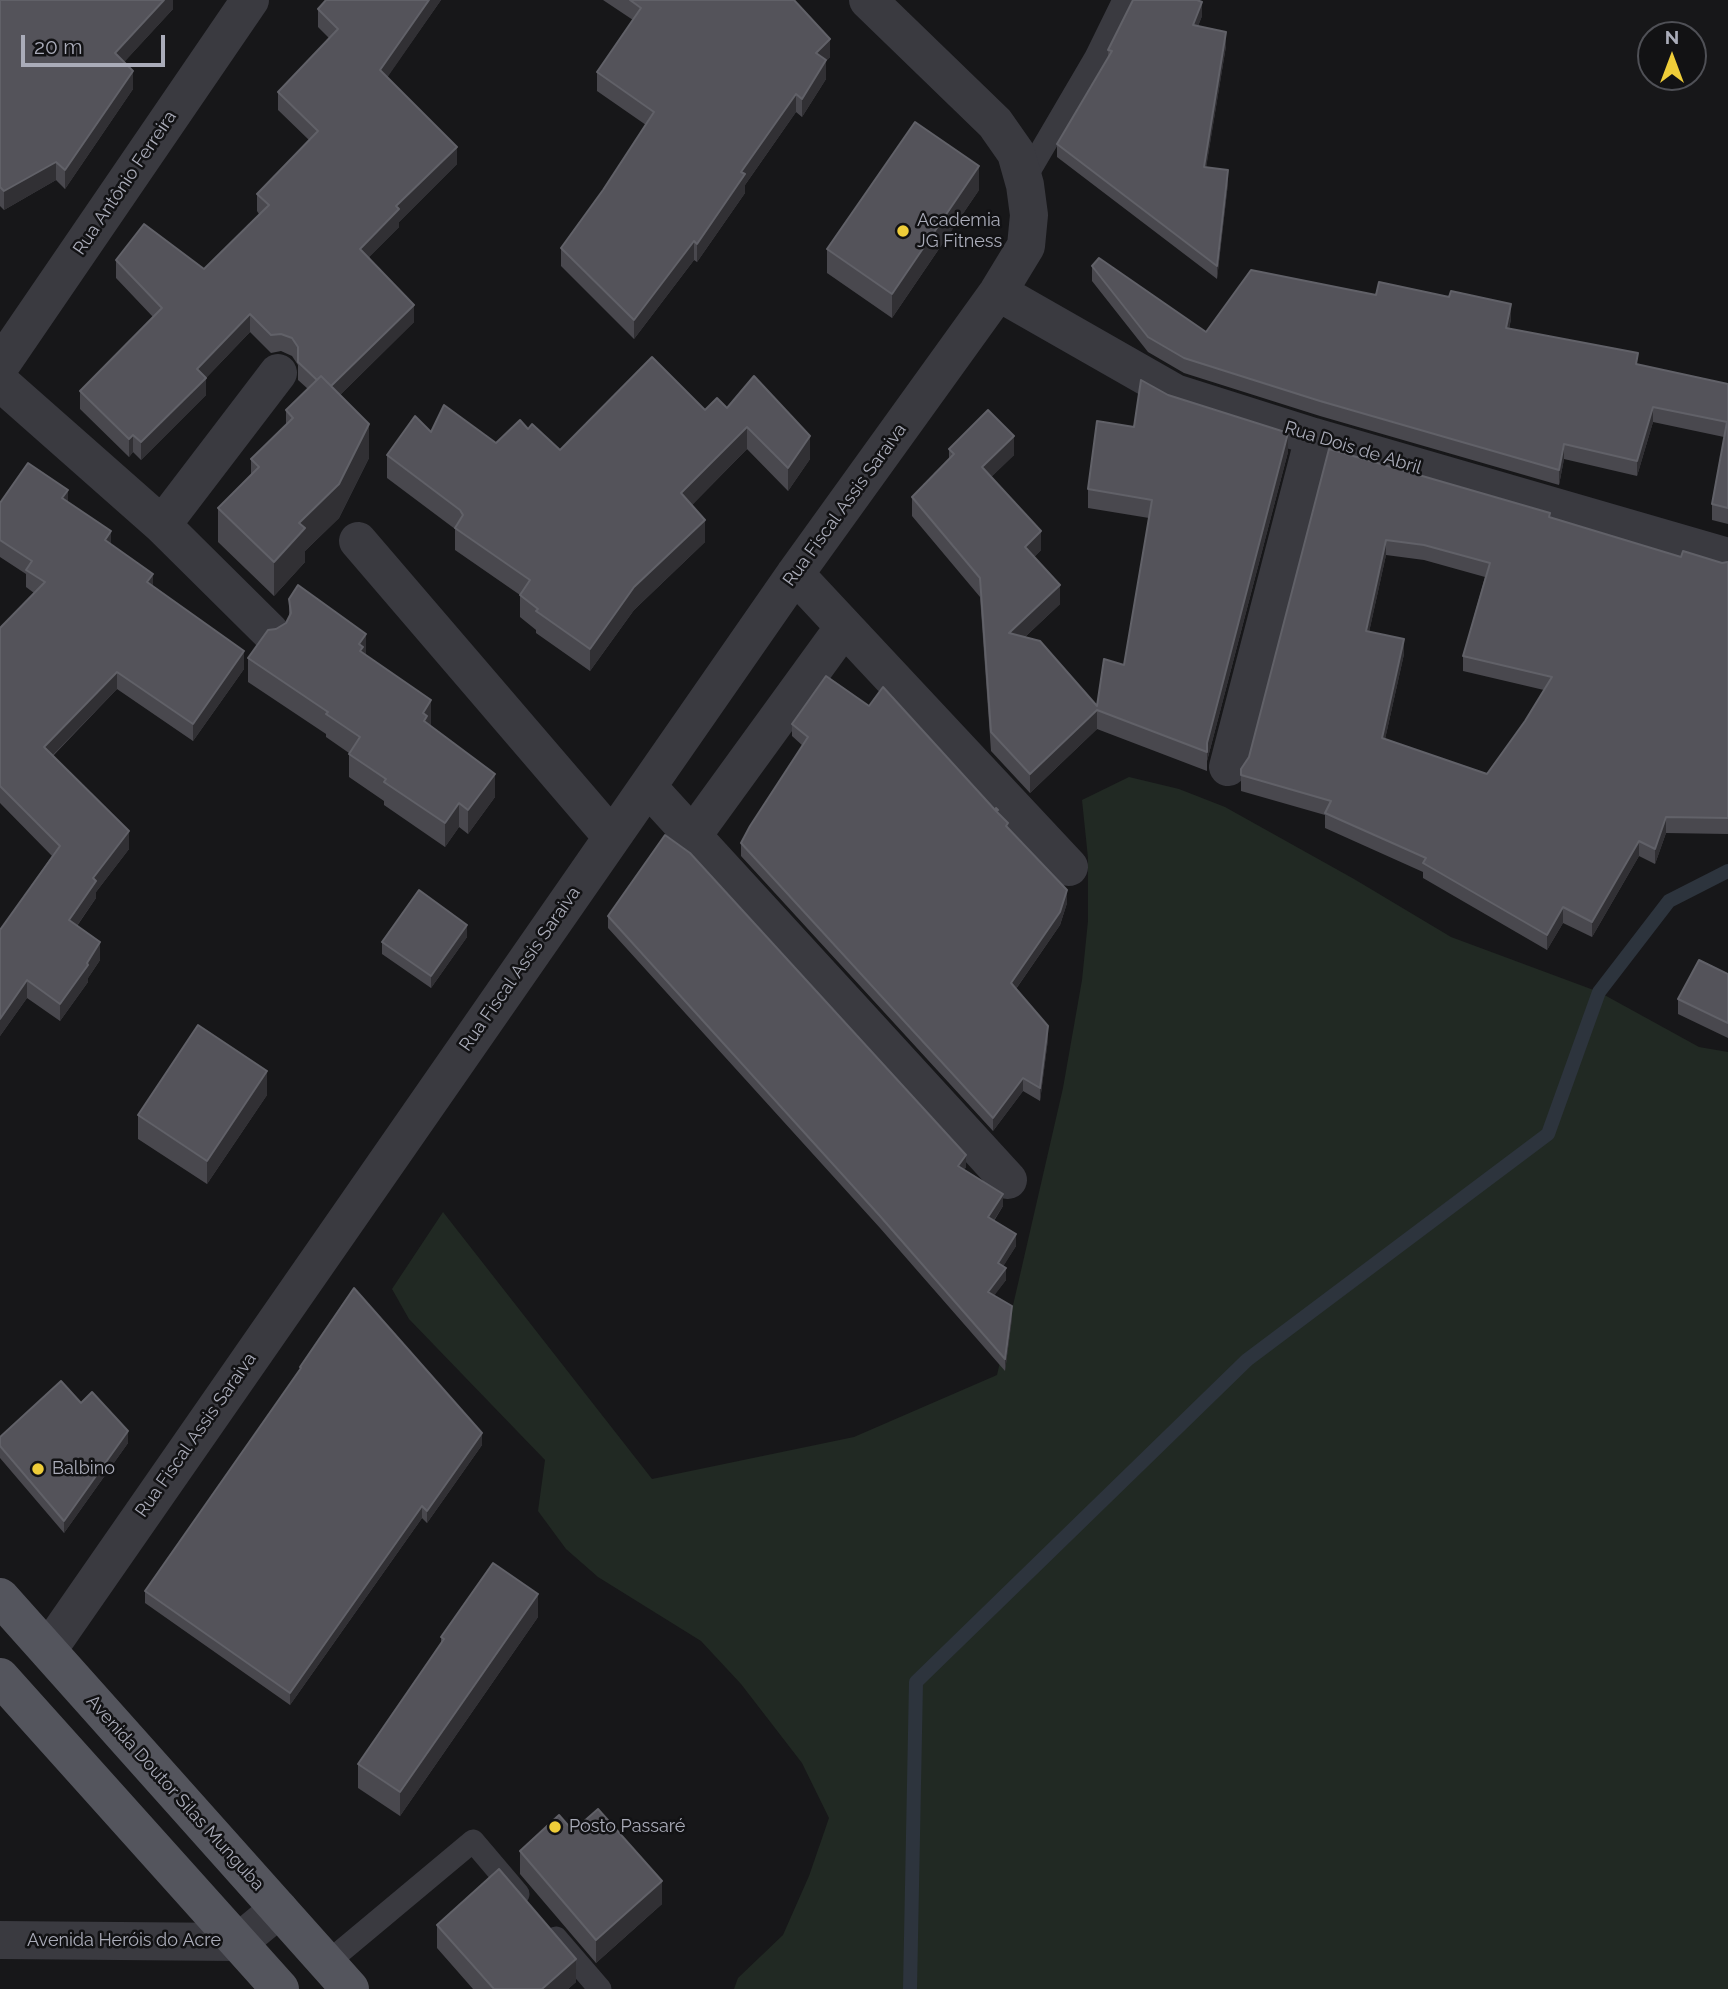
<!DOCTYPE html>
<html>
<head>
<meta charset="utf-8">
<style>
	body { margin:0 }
	#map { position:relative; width:1728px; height:1989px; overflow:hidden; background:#171719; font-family:Raleway,sans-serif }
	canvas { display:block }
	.north { position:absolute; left:1637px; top:21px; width:70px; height:70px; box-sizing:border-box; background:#121214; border:2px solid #4f5056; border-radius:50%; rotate:0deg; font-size:19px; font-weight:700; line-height:28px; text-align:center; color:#aaacb9 }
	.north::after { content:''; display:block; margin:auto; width:24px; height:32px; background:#efcd39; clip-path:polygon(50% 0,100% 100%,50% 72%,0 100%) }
	.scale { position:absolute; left:21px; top:35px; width:144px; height:32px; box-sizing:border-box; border:4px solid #aaacb9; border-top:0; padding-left:9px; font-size:21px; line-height:24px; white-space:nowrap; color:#aaacb9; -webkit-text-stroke:5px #121214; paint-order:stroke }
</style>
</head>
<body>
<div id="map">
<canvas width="1728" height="1989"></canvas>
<div class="north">N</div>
<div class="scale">20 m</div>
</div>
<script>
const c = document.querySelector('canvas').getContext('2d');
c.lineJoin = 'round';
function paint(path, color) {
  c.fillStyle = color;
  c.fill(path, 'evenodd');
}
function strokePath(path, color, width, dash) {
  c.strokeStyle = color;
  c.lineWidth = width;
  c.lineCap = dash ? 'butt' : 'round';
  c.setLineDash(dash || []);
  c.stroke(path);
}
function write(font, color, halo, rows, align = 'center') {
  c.font = font + ' Raleway,sans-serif';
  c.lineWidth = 5;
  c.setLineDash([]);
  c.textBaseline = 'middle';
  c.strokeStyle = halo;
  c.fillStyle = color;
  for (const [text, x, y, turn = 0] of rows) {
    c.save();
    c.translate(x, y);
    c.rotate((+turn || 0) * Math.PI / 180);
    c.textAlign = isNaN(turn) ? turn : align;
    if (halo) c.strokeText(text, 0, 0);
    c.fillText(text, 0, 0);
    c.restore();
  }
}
paint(new Path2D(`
	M1129,777L1179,789L1225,807L1354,879L1451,937L1599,992L1699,1047L1728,1052V1989H734L738,1978L783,1935L809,1876L829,1818L802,1763L741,1684L701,1641L598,1577L566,1549L538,1511L545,1460L409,1319L392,1289L443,1212L652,1479L854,1437L997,1375L1063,1088L1082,980L1088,921V858L1082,800Z`), '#212923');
strokePath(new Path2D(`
	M910,1989L916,1682L1247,1360L1548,1134L1599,992L1669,901L1728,871`), '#2d343d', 14);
strokePath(new Path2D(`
	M1024,180L1096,57L1124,0
	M556,1938L600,1989
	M327,1963L473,1841L518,1894`), '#3a3a40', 23);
strokePath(new Path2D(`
	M998,292L1175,393L1314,437L1728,557
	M0,366L250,0
	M0,382L162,525L270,632
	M162,525L278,373
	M358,541L612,837
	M795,574L1069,867
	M1228,767L1314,437
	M648,787L1008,1180
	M693,835L844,627
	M48,1650L795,574L998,292L1026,246L1029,215L1025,185L1016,153L995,123L868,0
	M0,1940L239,1942L279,1909`), '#3a3a40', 38);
strokePath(new Path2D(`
	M0,1597L350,1989
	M0,1677L280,1989`), '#54555d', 38);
paint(new Path2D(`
	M0,0H173V9L124,62L133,89L65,189L56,180L4,210L0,206Z
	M326,0H441L387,77L457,164L399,222V227L369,257L414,322L340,395L369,458L339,518L305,551V562L274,596L218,542V508L251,475V459L286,425V410L308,389L298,380V365L292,356L281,351L271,353L250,332L206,378V395L141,460L133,452L129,457L80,409V391L153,317L116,278V260L204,269L259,214L257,211V194L309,140L278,110V92L329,38L318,27V9Z
	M603,0H794L830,57L826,61V79L802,117L796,112L745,185V193L697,262L694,260L634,339L561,266V248L603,190L646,125L597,91V72L633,20Z
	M1202,16L1198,26L1226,46L1206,167L1228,183L1217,279L1057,157V144L1108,57V50Z
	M979,190L892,318L827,273V249Z
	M1092,266L1206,332L1376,295L1511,319L1509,329L1638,365L1728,384V524L1712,520V504L1724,437L1653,422L1637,476L1564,459L1559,485L1320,416L1184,373L1148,352L1092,281Z
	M1168,395L1288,452L1207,761V771L1097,729L1030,793L991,751L980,597L912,516V497L949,460V449L1014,455L991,477L1041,550L1034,557L1060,604L1025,637L1097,706L1124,665L1149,518L1088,508V489L1134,427Z
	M727,408L810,459L788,491L747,449L692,505L705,542L634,610L590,671L536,633V630L520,617V595L455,550V529L387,478V455L431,432L496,443L528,429L560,450L705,410Z
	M1329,449L1681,557L1722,563L1728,562V834L1666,833L1655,864L1639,856L1592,937L1563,923L1547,950L1423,878V872L1325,828V815L1241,791V769L1249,757ZM1386,555L1424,560L1485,577L1463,656V671L1544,690L1525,721L1487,774L1385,739L1404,654L1369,632Z
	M68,502L153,587L244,669L193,741L117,689L53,756L129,849L96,892V898L77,926L100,960L88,978V982L60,1021L27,998L0,1036V930L52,856L0,803V628L34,593L26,587V574L0,557V503Z
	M289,599L366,655L431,724L430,725L495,797L468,834L459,827L445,847L384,805V801L349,777V753L326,737V734L248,682V658L276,629L286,623L289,618Z
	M792,724L998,813L1008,827L1067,903L1060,925L1016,989L1048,1039L1040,1101L1023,1091L993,1131L741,856V843L803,746L792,736Z
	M608,916L966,1167L964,1170L1003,1206L994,1221L1016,1246L1003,1266L1006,1280L994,1295L1012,1318L1005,1371L880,1228L608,928Z
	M467,937L431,988L382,954V942Z
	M1728,974V1038L1678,1014V999Z
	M267,1095L207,1184L138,1139V1115Z
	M300,1367L482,1445L427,1523L422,1518L290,1705L145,1603V1591L300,1370Z
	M0,1437L128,1443L64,1533L0,1458Z
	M538,1617L400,1816L358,1788V1764L441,1644V1637Z
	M573,1831L662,1904L596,1963L520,1874V1851Z
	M437,1925L576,1982L568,1989H473L437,1948Z`), '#49484e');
paint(new Path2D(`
	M164,0H173V9L115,72V53Z
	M429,0H441L380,88V70Z
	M1202,2V16L1193,38V25Z
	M1226,32V46L1204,181V167Z
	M830,39V57L826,61V79L802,117V99L816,53Z
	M133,71V89L65,189V170Z
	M796,94V112L745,185V193L697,262V244L741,172Z
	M457,147V164L399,222V227L360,266V249L396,206Z
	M56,162V180L4,210V191Z
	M979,166V190L892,318V294Z
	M1228,170V183L1217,279V266Z
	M694,241V260L634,339V320Z
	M1511,304V319L1506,343V328Z
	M414,305V322L327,408V391Z
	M250,314V332L206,378V395L141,460V442L197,369Z
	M1653,407V422L1637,476V461Z
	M369,424V458L339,518L305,551V562L274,596V562L299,523Z
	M747,427V449L681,516V493Z
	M1288,433V452L1207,761V743Z
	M133,435V452L129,457V439Z
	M810,436V459L788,491V468Z
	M1014,436V455L982,486V467Z
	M1564,444V459L1559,485V470Z
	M68,490V507L62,498Z
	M705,520V542L634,610L590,671V649L634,587Z
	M111,531V549L105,540Z
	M1041,531V550L1025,566V547Z
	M1386,540V555L1366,646V631Z
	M153,574V591L147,582Z
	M1060,585V604L1009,652V633Z
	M366,634V657L363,662L359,644Z
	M1404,639V654L1382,753V738Z
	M244,651V669L193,741V724Z
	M117,672V689L44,764V747Z
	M431,700V724L427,729V740L423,713Z
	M1097,710V729L1030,793V774Z
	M495,774V797L468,834V810Z
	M459,803V827L445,847V823Z
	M1666,817V833L1655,864V849Z
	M129,831V849L96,892V898L69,937V920L93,878Z
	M1639,841V856L1592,937V922Z
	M1067,890V903L1060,925L1011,996V983Z
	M1563,907V923L1547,950V935Z
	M467,925V937L431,988V976Z
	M100,942V960L88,978V982L60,1021V1004Z
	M27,980V998L0,1036V1019Z
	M1048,1026V1039L1040,1101V1088Z
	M267,1071V1095L207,1184V1161Z
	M1023,1078V1091L993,1131V1118Z
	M966,1155V1167L958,1178V1166Z
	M1003,1194V1206L988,1229V1217Z
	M1016,1234V1246L998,1275V1263Z
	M1006,1268V1280L988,1304V1292Z
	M1012,1306V1318L1005,1371V1359Z
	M128,1431V1443L64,1533V1521Z
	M482,1433V1445L427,1523V1511Z
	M422,1506V1518L290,1705V1693Z
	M538,1594V1617L400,1816V1792Z
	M662,1881V1904L596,1963V1940Z
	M576,1959V1982L568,1989H542Z`), '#313034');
const building = new Path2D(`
	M0,0H164L115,53L133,71L65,170L56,162L4,191L0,187Z
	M326,0H429L380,70L457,147L396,206L399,209L360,249L414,305L331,386L321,376L317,380L298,362V347L292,338L281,334L271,335L250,314L197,369L206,378L141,442L133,435L129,439L80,391L162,308L116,260L144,224L204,269L269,205L257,194L318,131L278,92L338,29L318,9Z
	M630,0H794L830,39L816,53L826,60L802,99L796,94L741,172L745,174L697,244L694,241L634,320L561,248L603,190L654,112L597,72L641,8Z
	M1133,0H1197L1202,2L1193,25L1226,32L1204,167L1228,170L1217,266L1057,144L1112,51L1108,50Z
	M915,122L979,166L892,294L827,249Z
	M1099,258L1206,332L1251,270L1376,295L1379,282L1449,297L1451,291L1511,304L1506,328L1638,353L1636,364L1728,384V508L1712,504L1727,422L1653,407L1637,461L1564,444L1559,470L1320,401L1184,358L1148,337L1092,266Z
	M652,357L705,410L717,398L727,408L754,376L810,436L788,468L747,427L681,493L705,520L634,587L590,649L536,611L538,609L520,595L530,580L455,528L463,515L460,510L387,455L415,416L431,432L444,405L496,443L520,420L528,429L532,424L560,450Z
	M321,376L369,424L339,484L299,523L305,528L274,562L218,508L259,467L251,459L293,418L286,410Z
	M1141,380L1168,395L1288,433L1207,743V752L1097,710L1030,774L991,732L980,578L912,497L954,454L949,449L988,410L1014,436L982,467L1041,531L1025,547L1060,585L1009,633L1040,641L1097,706L1104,659L1124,665L1152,500L1088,489L1097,421L1134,427Z
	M1329,449L1550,513L1549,517L1681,557L1683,551L1722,563L1728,562V818L1666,817L1655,849L1639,841L1592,922L1563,907L1547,935L1423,863L1426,858L1325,813L1331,801L1241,775V769L1249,757ZM1386,540L1424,545L1490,563L1463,656L1552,677L1525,721L1487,774L1382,738L1404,639L1366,631Z
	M28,463L68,490L62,498L111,531L105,540L153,574L147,582L244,651L193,724L117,672L44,747L129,831L93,878L96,881L69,920L100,942L87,963L88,965L60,1004L27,980L0,1019V930L60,846L0,786V628L45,582L26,570L32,561L0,540V503Z
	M298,585L366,634L359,644L363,647L360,651L431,700L423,713L427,716L424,721L495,774L468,810L459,803L445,823L384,782L386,779L349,754L360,737L326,714L328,712L248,658L268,630L276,629L286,623L291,613L289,599Z
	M826,676L869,706L883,687L996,811V808L998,810L996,811L1008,823L1006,826L1067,890L1060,912L1011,983L1048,1026L1040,1088L1023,1078L993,1118L741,843L750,826L808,737L792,724Z
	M665,835L690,853L966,1155L958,1166L1003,1194L988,1217L1016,1234L998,1263L1006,1268L988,1292L1012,1306L1005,1359L880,1216L608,916Z
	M419,890L467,925L431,976L382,942Z
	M1699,960L1728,974V1023L1678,999Z
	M198,1025L267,1071L207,1161L138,1115Z
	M354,1288L482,1433L427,1511L422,1506L290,1693L145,1591L301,1368L300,1367Z
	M61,1381L81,1403L92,1392L128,1431L64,1521L0,1446V1437Z
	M493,1563L538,1594L400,1792L358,1764L444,1639L441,1637Z
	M598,1809L662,1881L596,1940L520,1851L559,1815L573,1831Z
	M499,1869L576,1959L542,1989H494L437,1925Z`);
paint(building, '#54535a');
strokePath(building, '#616168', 2);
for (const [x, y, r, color] of [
	[903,231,7,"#efcd39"],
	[38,1469,7,"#efcd39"],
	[555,1827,7,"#efcd39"]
]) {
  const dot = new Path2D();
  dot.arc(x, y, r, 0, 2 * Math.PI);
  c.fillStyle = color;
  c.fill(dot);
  strokePath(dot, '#121214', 2.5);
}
write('18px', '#aaacb9', '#121214', [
	["Rua Antônio Ferreira",125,183,-56],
	["Rua Dois de Abril",1353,448,17],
	["Rua Fiscal Assis Saraiva",845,505,-54],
	["Rua Fiscal Assis Saraiva",520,969,-55],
	["Rua Fiscal Assis Saraiva",196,1435,-55],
	["Avenida Doutor Silas Munguba",175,1793,48],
	["Avenida Heróis do Acre",124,1941]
]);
write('18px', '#aaacb9', '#121214', [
	["Academia",917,221],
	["JG Fitness",917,242],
	["Balbino",52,1469],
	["Posto Passaré",569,1827]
], 'left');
</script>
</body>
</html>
